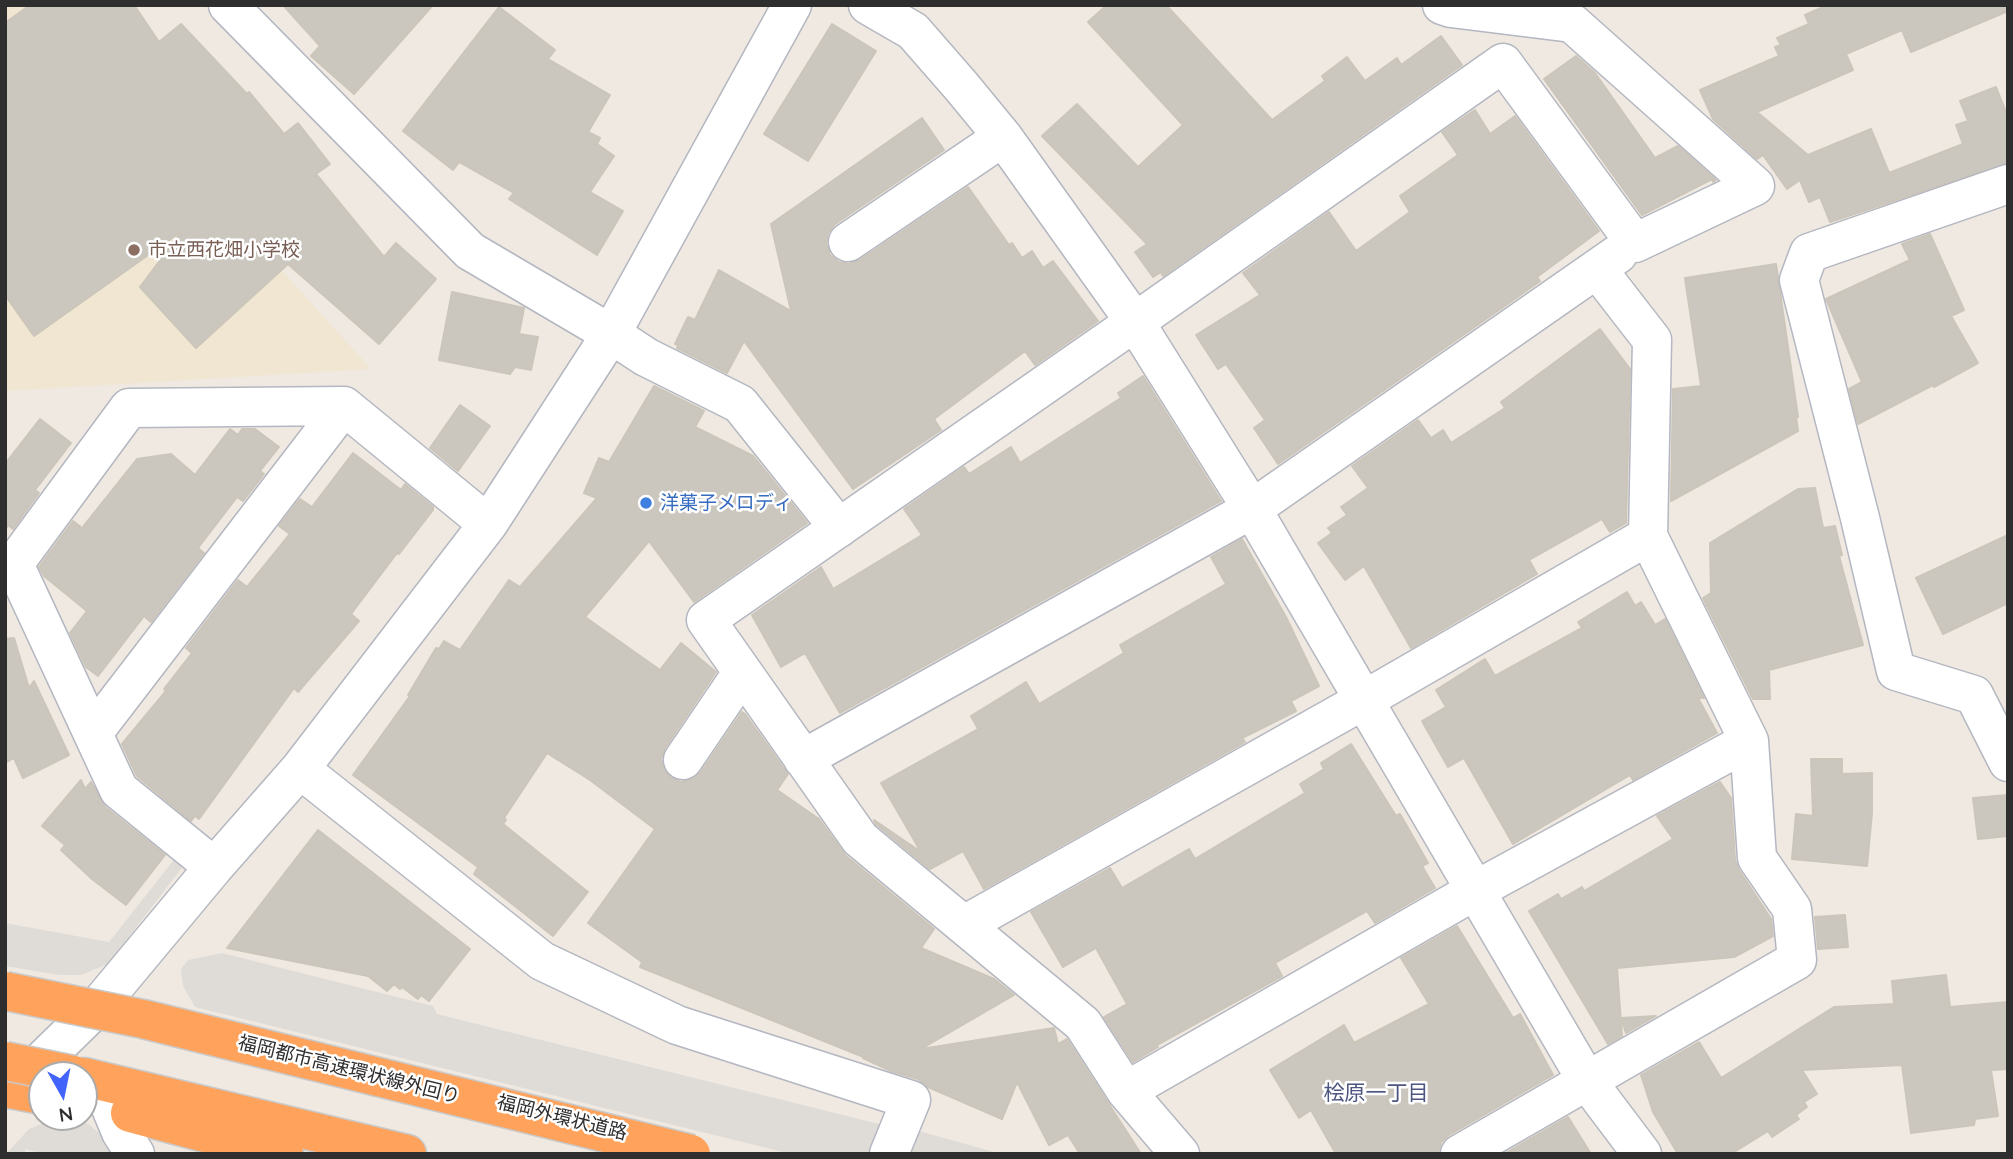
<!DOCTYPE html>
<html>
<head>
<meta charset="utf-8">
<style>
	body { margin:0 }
	#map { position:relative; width:2013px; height:1159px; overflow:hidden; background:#efe9e1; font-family:Quicksand,sans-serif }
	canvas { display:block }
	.frame { position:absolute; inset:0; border:7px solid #2e2e2e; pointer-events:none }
	.north { position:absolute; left:28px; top:1061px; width:70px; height:70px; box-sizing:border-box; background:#fff; border:2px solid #ababab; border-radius:50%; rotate:171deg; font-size:19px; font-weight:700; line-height:28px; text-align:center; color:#2e2e2e }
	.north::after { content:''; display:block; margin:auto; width:24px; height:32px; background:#4264fb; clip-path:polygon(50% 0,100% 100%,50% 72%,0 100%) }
</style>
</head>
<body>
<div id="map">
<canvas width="2013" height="1159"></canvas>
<div class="frame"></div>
<div class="north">N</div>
</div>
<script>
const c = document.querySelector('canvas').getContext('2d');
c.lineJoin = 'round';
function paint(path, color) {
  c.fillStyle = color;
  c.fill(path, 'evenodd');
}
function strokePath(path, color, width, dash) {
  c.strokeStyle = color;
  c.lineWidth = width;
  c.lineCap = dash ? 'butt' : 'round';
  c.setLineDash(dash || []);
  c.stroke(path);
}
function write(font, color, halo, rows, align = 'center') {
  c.font = font + ' Quicksand,"Noto Sans JP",sans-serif';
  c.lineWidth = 5;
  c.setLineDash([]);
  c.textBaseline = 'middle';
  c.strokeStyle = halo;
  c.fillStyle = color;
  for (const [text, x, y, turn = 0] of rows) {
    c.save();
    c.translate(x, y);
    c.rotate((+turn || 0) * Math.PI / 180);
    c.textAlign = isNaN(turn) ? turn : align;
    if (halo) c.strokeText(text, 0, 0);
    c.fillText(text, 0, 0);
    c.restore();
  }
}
paint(new Path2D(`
	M5,5H60L156,131L371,369L5,391Z`), '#f0e6d1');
paint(new Path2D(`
	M180,852L184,865L108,964L81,975H59L5,966V923L109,942Z
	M222,953L433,1006L437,1014L883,1125L876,1154H791L195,1007L183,986L181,969L188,960Z
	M56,1118L89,1124L102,1136L116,1154H42L26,1149L24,1154H6L29,1129Z
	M912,1129L1001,1154H903Z`), '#dfdcd8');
const building = new Path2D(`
	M30,5H134L159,42L181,24L247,94L249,92L284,134L298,123L330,164L316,174L384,257L396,243L436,279L379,344L288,264L196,348L140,287L182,231L34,336L5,295V23Z
	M283,5H433L354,94L311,56L320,46Z
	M1107,5H1166L1272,120L1325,81L1322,76L1347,57L1365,81L1397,58L1401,65L1441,36L1462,65L1163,276L1161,272L1153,277L1135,252L1147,244L1042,136L1077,104L1138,167L1183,125L1088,22Z
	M1828,5H2008V11L1911,52L1902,30L1846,54L1853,70L1757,112L1808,155L1871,129L1889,173L1963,144L1956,125L1968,121L1960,101L1996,87L2008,117V163L1830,222L1820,197L1809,202L1800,180L1787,189L1763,155L1757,159L1713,119L1700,90L1779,56L1775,47L1781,45L1777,38L1809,24L1805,15Z
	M499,7L555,50L548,59L610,95L588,132L600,138L597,144L614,156L590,192L623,211L597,255L509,199L514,193L459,162L453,170L403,131Z
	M832,24L876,51L808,161L764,134Z
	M1576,56L1595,73L1655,158L1678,146L1716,180L1713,182L1712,179L1642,215L1544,79Z
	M1475,110L1490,134L1515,116L1599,231L1537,277L1540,281L1509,303L1278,464L1254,428L1265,420L1226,364L1218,369L1196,335L1260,295L1243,273L1329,212L1356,251L1410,212L1400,196L1458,155L1442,132Z
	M922,118L944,150L835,224L828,233L826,243L830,255L839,262L849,264L860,260L968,187L1009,245L1012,243L1022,258L1032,251L1043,268L1053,261L1098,321L1035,365L1025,351L934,419L941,430L853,489L744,341L727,373L677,348L678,345L675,344L688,317L695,320L719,270L791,311L771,224Z
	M1930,234L1964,310L1951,316L1978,363L1934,387L1933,385L1858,424L1849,389L1862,382L1826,299L1910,260L1902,244Z
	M1776,264L1798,417H1796L1798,431L1671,501L1673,389L1701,386L1685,278Z
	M452,292L524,308L519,334L538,337L531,370L515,367L510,374L439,360Z
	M1600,329L1630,369L1626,523L1610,532L1602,519L1529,560L1537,574L1411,648L1364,566L1345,580L1318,543L1332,533L1328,528L1347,515L1341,507L1368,488L1352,466L1418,420L1431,438L1443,430L1451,443L1505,408L1501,402Z
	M1143,376L1221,501L840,713L805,653L781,667L752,615L821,567L833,589L922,535L904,509L964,467L969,474L1011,447L1020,463L1121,398L1118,393Z
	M654,386L704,411L695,427L753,456L807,523L694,602L649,541L585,617L660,670L681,643L716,672L665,748L661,759L664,770L671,778L681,782L693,779L701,772L742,712L745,714L788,774L777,790L819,819L846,856L934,929L921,948L994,979L1014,995L921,1049L1054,1028L1058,1044L1067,1039L1141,1154H1080L1068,1135L1049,1145L1017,1082L1002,1119L928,1087L918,1079L891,1071L863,1058H866L640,967L642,962L588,923L655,829L590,780L547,753L504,818L506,820L503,824L588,892L553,936L474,874L478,867L353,775L410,696L408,695L436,648L439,649L444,641L460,650L509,580L520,587L597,498L584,493L599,458L609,462Z
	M460,405L490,426L458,471L430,448Z
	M40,419L71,443L35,490L39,493L13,529L8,525L5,530V464Z
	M230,429L238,435L242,429H255L279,447L260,471L264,474L243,501L237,497L198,548L204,553L151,622L144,616L98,676L86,667L70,633L87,611L44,576L39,567L73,521L82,528L137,459L171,454L195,475Z
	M353,453L401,490L405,484L433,507V510L399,554L397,553L351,614L359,621L298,692L294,688L199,819L195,816L191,821L137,776L122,744L166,691L164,689L192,653L186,648L238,580L247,587L290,534L279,526L300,499L312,507Z
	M1815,488L1823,528L1835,526L1842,555L1839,556L1863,645L1769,670L1770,699H1753L1703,598L1711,593L1710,543L1798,489Z
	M2008,535V603L1943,634L1916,578Z
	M1242,539L1286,617L1319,686L1291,701L1296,711L1242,738L1245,742L984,889L963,851L930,869L876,824L874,820L921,852L881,783L978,729L971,716L1026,682L1039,704L1124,653L1120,645L1226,584L1211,557Z
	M1627,592L1635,606L1641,602L1655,625L1665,619L1704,698H1698L1717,733L1633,780L1630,775L1513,844L1464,758L1448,767L1422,721L1446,707L1436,690L1485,659L1495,676L1582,628L1578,622Z
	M14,638L29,688L34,681L69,755L23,778L14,758L5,763V639Z
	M1351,744L1396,816L1400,814L1428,863L1422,866L1435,888L1375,923L1367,911L1275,963L1282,976L1155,1046L1158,1047L1133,1062L1104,1017L1127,1004L1096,948L1063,967L1031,912L1110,868L1122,888L1189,849L1195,859L1305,793L1300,784L1324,769L1321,763Z
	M1811,759H1842V774L1872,773V813L1867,866L1792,859L1796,814L1813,816Z
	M81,780L85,789L91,782L105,807L165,855L126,905L92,879L61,850L65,845L42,826Z
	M1720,782L1731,798L1735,860L1739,870L1771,919L1773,936L1734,957L1617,968L1622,1036L1608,1044L1529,911L1558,894L1561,899L1582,887L1584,891L1673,839L1657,816Z
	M2008,795V836L1978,839L1973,798Z
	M318,830L470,949L429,1001L421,995L418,999L402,987L400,989L394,984L387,991L368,976L227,948Z
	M1845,915L1848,947L1818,949L1815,917Z
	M1457,926L1513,1018L1520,1014L1553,1075L1449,1135L1441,1142L1438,1154H1336L1311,1110L1299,1118L1270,1070L1344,1025L1354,1043L1429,1004L1401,958Z
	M1946,975L1950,1007L2008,1002V1069L1991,1070L1998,1116L1975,1119L1974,1125L1911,1133L1902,1065L1802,1070L1817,1094L1804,1102L1807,1107L1796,1115L1799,1119L1772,1137L1768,1131L1731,1154H1678L1653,1112L1641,1075L1699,1042L1721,1078L1834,1007L1894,1004L1892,981Z
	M1656,1016L1626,1033L1621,1018Z
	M1568,1117L1591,1154H1504Z`);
paint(building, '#cbc7bf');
strokePath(building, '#cbc5ba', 2);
const minor = new Path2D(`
	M228,5L470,251L611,334L646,357L740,404L839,528
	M868,5L913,31L961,86L1003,137L1135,322L1252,509L1587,1081L1642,1154
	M2008,184L1809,253L1799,280L1860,518L1896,671L1974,695L2008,762
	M848,242L1003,137
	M93,733L344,406
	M803,759L1252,509L1618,254
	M683,760L742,673
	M300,769L542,961L677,1025L911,1100L889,1154
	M214,867L119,790L14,564L129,408L344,406L488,524
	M964,925L1364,700L1648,536L1652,340L1597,269
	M14,1088L99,1005L214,867L300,769L488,524L611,334L792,5
	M1126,1091L1476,890L1749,741L1648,536
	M111,1108L121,1132L135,1154
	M1180,1154L1126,1091L1083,1024L860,839L706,620L1135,322L1503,63L1635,243L1755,186L1572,23L1451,8L1442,5
	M1460,1154L1797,960L1792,909L1757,858L1749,741`);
const highway = new Path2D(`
	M84,1077L407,1154
	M5,1088L42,1095
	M130,1113L284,1154`);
strokePath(minor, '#b4b7c1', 41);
strokePath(highway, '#c9c9c9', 41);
strokePath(minor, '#fff', 38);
strokePath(highway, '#ffa35c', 38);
const highwayBridge = new Path2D(`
	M5,991L143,1019L691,1154
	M5,1061L74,1075`);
strokePath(highwayBridge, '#c9c9c9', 41, []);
strokePath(highwayBridge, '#ffa35c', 38);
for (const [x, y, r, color] of [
	[134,250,7,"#8d6e63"],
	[646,503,7,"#3f7fe0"]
]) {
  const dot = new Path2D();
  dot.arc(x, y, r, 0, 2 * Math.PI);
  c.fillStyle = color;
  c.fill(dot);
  strokePath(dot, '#fff', 2.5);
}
write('19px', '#785e54', '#fff', [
	["市立西花畑小学校",148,250]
], 'left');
write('19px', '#366cbe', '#fff', [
	["洋菓子メロディ",660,503]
], 'left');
write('19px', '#2e2e2e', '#fff', [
	["福岡都市高速環状線外回り",349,1070,14],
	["福岡外環状道路",562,1118,14]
]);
write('21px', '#4d5680', '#fff', [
	["桧原一丁目",1376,1094]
]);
</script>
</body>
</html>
